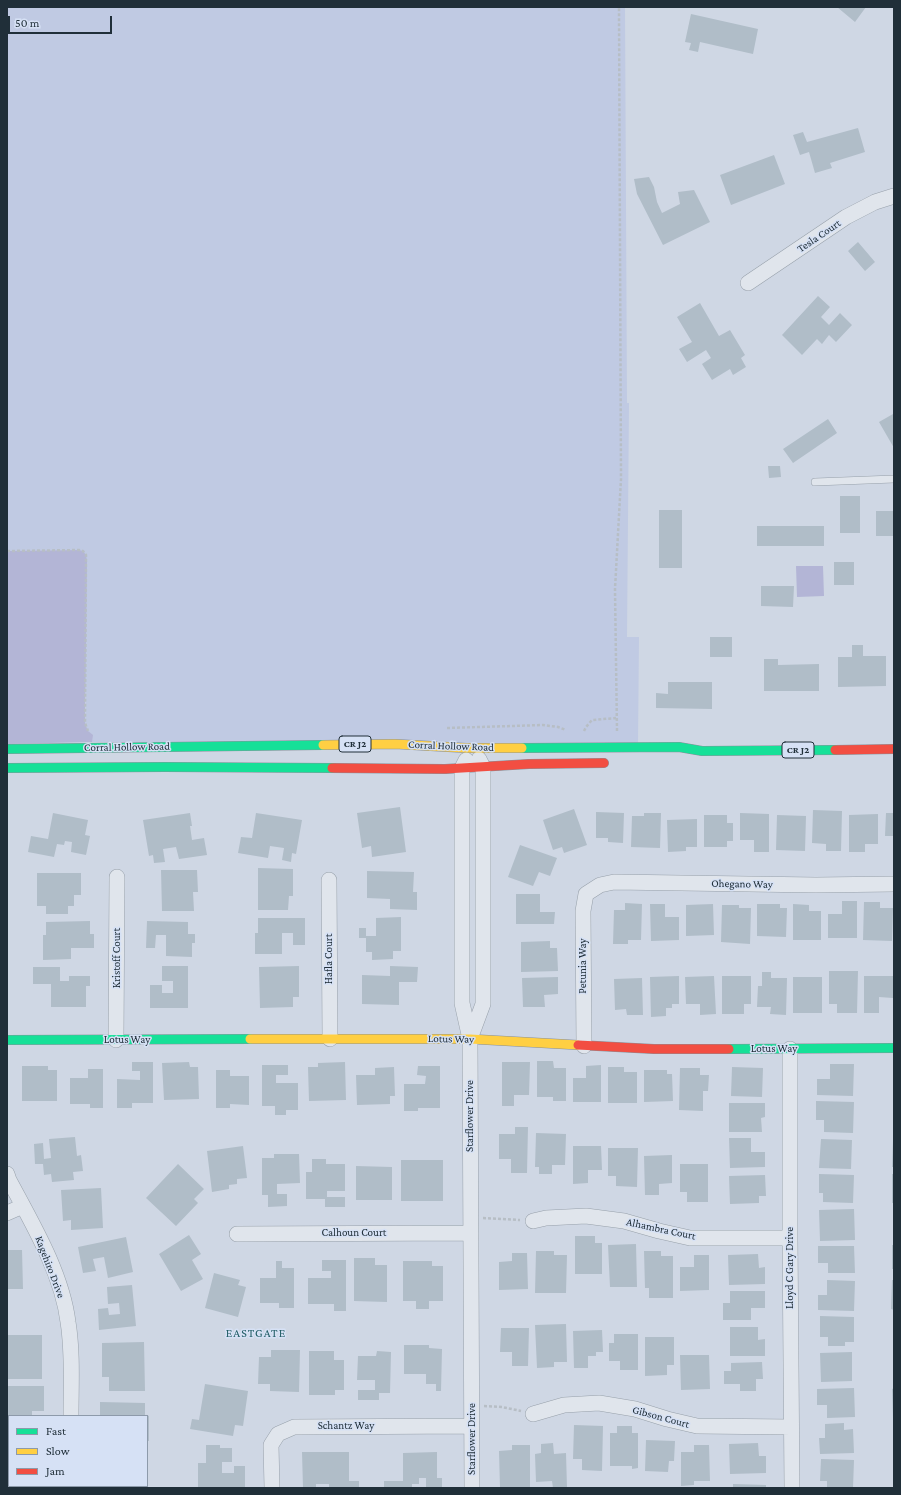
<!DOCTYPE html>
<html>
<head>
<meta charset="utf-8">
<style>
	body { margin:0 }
	#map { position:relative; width:901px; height:1495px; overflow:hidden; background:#cfd7e4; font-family:"Crimson Pro",serif }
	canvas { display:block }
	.frame { position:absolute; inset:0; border:8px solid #202f39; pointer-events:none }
	.legend { position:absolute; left:8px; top:1415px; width:140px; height:72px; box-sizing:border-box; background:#d6e1f5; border:1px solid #8d9aaa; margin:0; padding:5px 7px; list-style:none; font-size:12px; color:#202f39 }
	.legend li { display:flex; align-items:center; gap:8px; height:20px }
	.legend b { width:20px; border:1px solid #8d9aaa }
	.scale { position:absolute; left:8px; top:16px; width:104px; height:18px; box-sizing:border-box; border:2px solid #202f39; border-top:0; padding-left:5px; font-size:12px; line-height:14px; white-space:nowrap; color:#202f39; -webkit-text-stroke:3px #d6e1f5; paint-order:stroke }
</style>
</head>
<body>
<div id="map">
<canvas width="901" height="1495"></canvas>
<div class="frame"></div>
<ul class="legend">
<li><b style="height:5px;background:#16e098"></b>Fast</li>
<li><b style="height:5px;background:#ffcf43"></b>Slow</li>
<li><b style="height:5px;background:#f24e42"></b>Jam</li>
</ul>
<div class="scale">50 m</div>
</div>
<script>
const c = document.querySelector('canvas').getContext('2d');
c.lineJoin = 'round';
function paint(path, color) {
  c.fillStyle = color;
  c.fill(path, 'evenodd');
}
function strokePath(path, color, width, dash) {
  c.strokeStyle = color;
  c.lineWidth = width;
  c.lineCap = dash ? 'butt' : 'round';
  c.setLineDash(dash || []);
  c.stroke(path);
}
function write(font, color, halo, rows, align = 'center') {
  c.font = font + ' "Crimson Pro",serif';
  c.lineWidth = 3;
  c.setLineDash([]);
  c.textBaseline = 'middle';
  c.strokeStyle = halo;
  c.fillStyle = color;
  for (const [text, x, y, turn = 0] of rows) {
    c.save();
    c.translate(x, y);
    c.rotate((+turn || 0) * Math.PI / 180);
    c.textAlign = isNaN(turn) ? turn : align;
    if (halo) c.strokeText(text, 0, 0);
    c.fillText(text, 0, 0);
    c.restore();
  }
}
paint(new Path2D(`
	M7,7H625L627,403H629L627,637H639L638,744L92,742L85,723L86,703L79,550L7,551Z`), '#c0cae3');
paint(new Path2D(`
	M79,550L83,551L86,555L87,561L85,723L88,731L93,735L92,742L7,744V551Z
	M796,566H823L824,596L797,597Z`), '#b3b5d6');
paint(new Path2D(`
	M837,7H866L855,22Z
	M691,14L758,29L753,54L700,42L698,52L689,50L691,43L685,42Z
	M858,128L865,152L830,163L832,168L815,173L809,152L800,155L793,135L803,132L807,142Z
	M774,155L785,184L731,205L720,175Z
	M649,177L654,187L657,202L662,213L680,204L678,192L694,190L710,222L663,245L637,194L634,179Z
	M858,242L875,262L865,271L848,251Z
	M818,296L830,307L821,317L829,325L840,313L852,325L836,342L829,335L822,344L817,339L802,355L782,335Z
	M700,303L719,336L730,330L745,355L741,358L746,367L733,375L730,369L712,380L702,364L711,358L706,350L687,362L679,349L692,342L677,317Z
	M893,414L894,415V448L879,422Z
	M828,419L837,433L793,463L783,449Z
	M768,466H780L781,477L769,478Z
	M840,496H860V533H840Z
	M659,510H682V568H659Z
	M876,511H894V536H876Z
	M757,526H824V546H757Z
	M834,562H854V585H834Z
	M761,586H794L793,607L761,606Z
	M710,637H732V657H710Z
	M852,645H863V656H886V686L838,687V657H852Z
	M764,659H778V665L819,664V691H764Z
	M668,682H712V709L656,708V693L668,694Z
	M400,807L406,852L372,857L371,846L362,848L357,813Z
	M574,809L587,845L564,853L562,847L553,850L543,820Z
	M813,810L842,811L841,851H826V844L812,843Z
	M596,812L624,813L623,843L608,842V838H596Z
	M53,813L88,820L85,835L90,836L86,855L71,852L72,842L65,841L64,845L57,844L54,857L28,852L31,836L48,839Z
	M190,813L192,826H190L192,840L204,838L207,855L179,859L176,847L163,849L165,862L154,863L153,855L149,856L143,820Z
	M256,813L302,820L296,854L292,853L291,862L282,860L284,848L270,846L268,858L238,853L241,837L252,838Z
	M644,813H661L660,848L631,847L632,816H644Z
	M740,813L769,814V852H754V840H740Z
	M886,813H894V836H885Z
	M878,814V844H865V852H849V815Z
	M704,815H727V823H733V841H727V847H704Z
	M777,815L806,816L805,851L776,850Z
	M697,819V847H686V851L668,852L667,820Z
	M520,845L557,858L550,876L539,872L533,886L508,877Z
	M258,868L293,869V896H289L288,910H258Z
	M161,870H197L198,892H193L194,911H162Z
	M367,871L414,872L413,892H417V910L390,909V899L367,898Z
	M37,873H81V895H74V906H68V914H46V906H37Z
	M516,894H540V912H555L554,924H516Z
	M842,901H857V938H828V914H842Z
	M864,902H880V908H893L892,941L863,940Z
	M625,903L642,904L641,940H628V944H613L614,910H625Z
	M650,904H665V917H679V940L651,941Z
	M713,904L714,935L686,936V905Z
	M757,904H780V908H787L786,937L757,936Z
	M793,904L809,905V911H821V940H793Z
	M722,905H739V908H751L750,944L721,942Z
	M401,917V951H393V959L372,960V952H366V938H359V928H366V936H376V918Z
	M258,918H305V945H293V933H282V954H255V933H258Z
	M90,921V934H94V948H71V959L43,960V935H46V922Z
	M147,921L188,922V934H195V943H192V957L166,956V935H156L155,948H146Z
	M550,941V948H557L558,971L521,972V942Z
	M162,966H188V1008H150V985H162V993H173V981H162Z
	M299,966V997H293V1007L260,1008L259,967Z
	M390,966L418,967L417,982H399V1005L362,1004V975L390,976Z
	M33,967H60V981H69V976H90V986H86V1007H51V984H33Z
	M829,971H858L857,1013H837V1004H829Z
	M762,972H771V978H787L786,1015L770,1014L771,1007H757L758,986H762Z
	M679,976V1004H672V1008H666V1016L651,1017L650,977Z
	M714,976L716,1014L700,1015V1004H686L685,977Z
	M722,976H751V1004H744V1014H722Z
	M864,976H893V998L879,997V1013H864Z
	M558,977V994L544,995L545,1007H523L522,978Z
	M793,977H822V1013H793Z
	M642,978L643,1015H627L626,1009L615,1010L614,979Z
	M537,1061H553L554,1068H566V1101H553V1097H537Z
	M132,1062H153V1103H132V1108H117V1079L140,1080V1071H132Z
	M189,1062L190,1067H198L199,1099L164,1100L162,1063Z
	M345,1062L346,1100L309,1101L308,1067H318V1063Z
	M502,1062H530L529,1095H514V1106H502Z
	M830,1064H854L853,1096L817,1095V1079H830Z
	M262,1065H288V1075H276V1083H298V1110H286V1115H275V1106H262Z
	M601,1065V1102H573V1078H586V1066Z
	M22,1066H48V1070H57V1101H22Z
	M418,1066H440V1108H418V1111H404V1084H425L426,1076L417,1075Z
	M394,1067L395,1096H390V1104L357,1105L356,1075H375V1068Z
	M608,1067H624V1072H637V1103H608Z
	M732,1067L763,1068L762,1097L731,1096Z
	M680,1068H700V1075H709L708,1091H703V1111L679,1110Z
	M88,1069H103V1108H90V1104H70V1078H88Z
	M216,1070H230V1076H249V1105L230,1104V1108H216Z
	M644,1070H667V1074H672L673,1101L644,1102Z
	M816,1101L854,1102L853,1133L824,1132V1120H816Z
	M729,1103H765V1117L761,1118L762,1132H729Z
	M515,1127H528L527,1173H511V1159H499V1134H515Z
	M536,1133L566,1134L565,1165H552V1174H539V1167H535Z
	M75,1137L77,1156L81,1155L83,1171L73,1172L74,1180L52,1182L51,1174L44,1175L43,1164H35L34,1144L43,1143L44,1159L51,1158L49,1139Z
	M729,1138H751V1152H765V1167L730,1168Z
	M821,1139L852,1140L851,1169L819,1168Z
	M893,1140L894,1141V1167H892Z
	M243,1146L247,1178L237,1179V1184L229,1185V1189L212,1192L207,1151Z
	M573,1146H601L602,1170H588V1183L573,1184Z
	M608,1148H638L637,1187L616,1186V1176H608Z
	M274,1154H299L300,1183L277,1184V1194H287V1206L268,1207V1195H262V1158H274Z
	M672,1155V1183L659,1184V1195H645L644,1156Z
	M312,1159H326V1164H345V1191H327V1197H345V1207H325V1199H306V1172H312Z
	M401,1160H443V1201H401Z
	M178,1164L204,1189L194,1199L198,1203L176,1226L146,1198Z
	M680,1164H708V1202H687V1192H680Z
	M356,1166L392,1167V1200H356Z
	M819,1174L854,1175L853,1203L823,1202V1193H819Z
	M892,1174H894V1203H892Z
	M765,1175L766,1196H759V1203L730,1204L729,1176Z
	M101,1188L103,1228L71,1230V1220L63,1221L61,1190Z
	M854,1209L855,1240L820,1241L819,1210Z
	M189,1235L201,1254L192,1260L203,1279L181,1291L159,1254Z
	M575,1236H595V1243H602V1274H575Z
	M126,1237L133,1272L108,1278L104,1257L93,1259L96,1271L83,1273L78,1247Z
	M636,1244L637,1287H610L608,1245Z
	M892,1245H894V1269H892Z
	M818,1246H854L855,1273H828V1263H818Z
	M7,1250H22L23,1289H7Z
	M536,1251H554V1255H567L566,1293H535Z
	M644,1251H661V1256H673V1298H649V1288H645Z
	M512,1253H527L528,1289L499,1290V1262L512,1261Z
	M758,1254L759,1268L765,1267V1284L729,1285L728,1255Z
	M694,1255H709V1290L680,1291V1267H694Z
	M354,1258H375V1265H387V1302L354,1301Z
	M322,1260H346V1311H334V1304H308V1278H331V1271H322Z
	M276,1261H282V1268H294V1308H279V1303H260V1278H276Z
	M403,1261H432V1266H443V1301H429V1309H416V1301H403Z
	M214,1273L240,1280L238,1285L246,1287L238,1317L205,1308Z
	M827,1280L855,1281L854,1311L818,1310V1295H827Z
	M892,1280H894V1310L891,1309Z
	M132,1285L136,1326L99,1330L98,1309L108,1308L109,1315L120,1314L119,1303L108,1304L107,1287Z
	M730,1291H765V1308H751V1320H723V1303H730Z
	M820,1316L854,1317V1342H845V1346H828V1337H820Z
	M566,1324L567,1362H554V1367L537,1368L535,1325Z
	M730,1327H758V1340L765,1339V1356H730Z
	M501,1328H529L528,1366H512V1352H500Z
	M602,1330L603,1352H596V1356H588V1368H574L573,1331Z
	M614,1334H638V1370H620V1361H609V1343H614Z
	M7,1335H42V1379H7Z
	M645,1337H674V1365H667V1375L645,1376Z
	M144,1342L145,1391H109V1377H102V1343Z
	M404,1345H429V1348L442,1349L441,1391H436V1384H426V1374H404Z
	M271,1350H300L299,1392L270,1391V1384H258L259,1357H271Z
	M309,1351H334V1360H344V1390H335V1395H309Z
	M377,1351L391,1352L390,1393H379V1400H358V1390H375V1380H357L358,1356H376Z
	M852,1352V1381L821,1382L820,1353Z
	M680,1355H709L710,1389L681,1390Z
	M762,1362L763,1379H756V1391H740V1384H724V1371H731V1363Z
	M205,1384L248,1391L243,1426L235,1425L233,1436L190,1429L192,1419L199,1420Z
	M7,1386H44V1411H32V1416H9V1429H7Z
	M854,1388L855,1417L827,1418V1405H817V1389Z
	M894,1388V1418H893L892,1389Z
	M100,1402L145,1403V1416H100Z
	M147,1415L149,1416V1441H147Z
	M844,1423V1430L853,1429L854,1453L820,1454L819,1438H825V1424Z
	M574,1425L603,1426L602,1471L582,1470V1459H573Z
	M617,1426H632V1433H638V1468L632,1469V1466H610V1433H617Z
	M7,1438H9V1478H7Z
	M646,1440L675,1441L674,1461H669L668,1472L645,1471Z
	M553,1443L554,1454L566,1453L567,1488H553L552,1481L536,1482L535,1454L541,1453V1444Z
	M758,1443L759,1456H766V1473L730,1474L729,1444Z
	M206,1445H220V1448H232V1462H222V1473H234V1466H245V1488H198V1463H206Z
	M512,1445H530V1487L500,1488L499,1451L512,1450Z
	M694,1445H709L710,1481H694V1485L681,1486V1452H694Z
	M302,1452H349V1481H359V1488H329V1484H316V1488H303Z
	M437,1452V1478H442V1488H426V1478H419V1484H412V1488H384V1481H403V1453Z
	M821,1459L854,1460L853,1488H827V1481H820Z
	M733,1484L766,1485V1488H733Z
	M101,1486H142V1488H101Z`), '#b0bdc8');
const lane = new Path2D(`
	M815,482L894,479`);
const street = new Path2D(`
	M748,283L846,217L875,202L894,196
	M466,760L462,768V1003L470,1039
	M329,880L330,1039
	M116,1040L117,877
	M584,1046L583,911L586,894L600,885L614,882L816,885L894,884
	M790,1049V1238L792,1488
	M7,1174L9,1180C32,1223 62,1273 68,1322C73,1353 71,1385 71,1416
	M7,1213L23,1206
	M533,1221L546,1218L586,1216L624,1221L659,1231L690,1238H790
	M237,1234L471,1233
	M533,1414L564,1405L599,1403L635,1409L667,1419L697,1426L791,1427
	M72,1486V1488
	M272,1488L271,1445L278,1434L294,1427L471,1426
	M472,1488L470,1039L483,1004V767L479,759`);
const fast = new Path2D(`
	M522,748L679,747L702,751L835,750
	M7,749L323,745
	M7,768L165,767L332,768
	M7,1040L250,1039
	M729,1049L894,1048`);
const slow = new Path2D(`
	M323,745L395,744L466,748H522
	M250,1039H470L578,1045`);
const jam = new Path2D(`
	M835,750L894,749
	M332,768L445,769L529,764L604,763
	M578,1045L654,1049H729`);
strokePath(lane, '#97a0aa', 8);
strokePath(street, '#97a0aa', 16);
strokePath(fast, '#889099', 10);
strokePath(slow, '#889099', 10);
strokePath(jam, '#889099', 10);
strokePath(new Path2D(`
	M7,551L79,550L83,551L86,555L85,723L88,731
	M447,728L543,725L558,727L566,730
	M584,731L586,727L592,720L616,718
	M617,731L615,589L621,479L619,7
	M483,1218L520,1220
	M484,1406L502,1407L521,1411`), '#b7bec5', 2.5, [3, 2]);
strokePath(lane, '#e0e5ec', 7);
strokePath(street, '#e0e5ec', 15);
strokePath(fast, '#16e098', 9);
strokePath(slow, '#ffcf43', 9);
strokePath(jam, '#f24e42', 9);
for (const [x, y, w] of [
	[355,744,32],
	[798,750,32]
]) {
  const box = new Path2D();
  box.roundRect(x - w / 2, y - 8, w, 16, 3);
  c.fillStyle = '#d6e1f5';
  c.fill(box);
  strokePath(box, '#202f39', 1);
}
write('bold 10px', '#202f39', null, [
	["CR J2",355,744],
	["CR J2",798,750]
]);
write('11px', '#202f39', '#d6e1f5', [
	["Tesla Court",819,236,-34],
	["Corral Hollow Road",451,746,2],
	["Corral Hollow Road",127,747,-1],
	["Ohegano Way",742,884,1],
	["Kristoff Court",117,958,-90],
	["Hafla Court",329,959,-90],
	["Petunia Way",583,966,-90],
	["Lotus Way",451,1039,1],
	["Lotus Way",127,1040],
	["Lotus Way",774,1049],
	["Starflower Drive",470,1116,-90],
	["Alhambra Court",661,1229,12],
	["Calhoun Court",354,1233],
	["Kagehiro Drive",50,1267,69],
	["Lloyd C Gary Drive",790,1268,-90],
	["Gibson Court",661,1417,15],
	["Schantz Way",346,1426],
	["Starflower Drive",472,1439,-90]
]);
c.letterSpacing = '1px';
write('12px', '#205c64', '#d6e1f5', [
	["EASTGATE",256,1333]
]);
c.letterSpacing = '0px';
</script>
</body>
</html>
